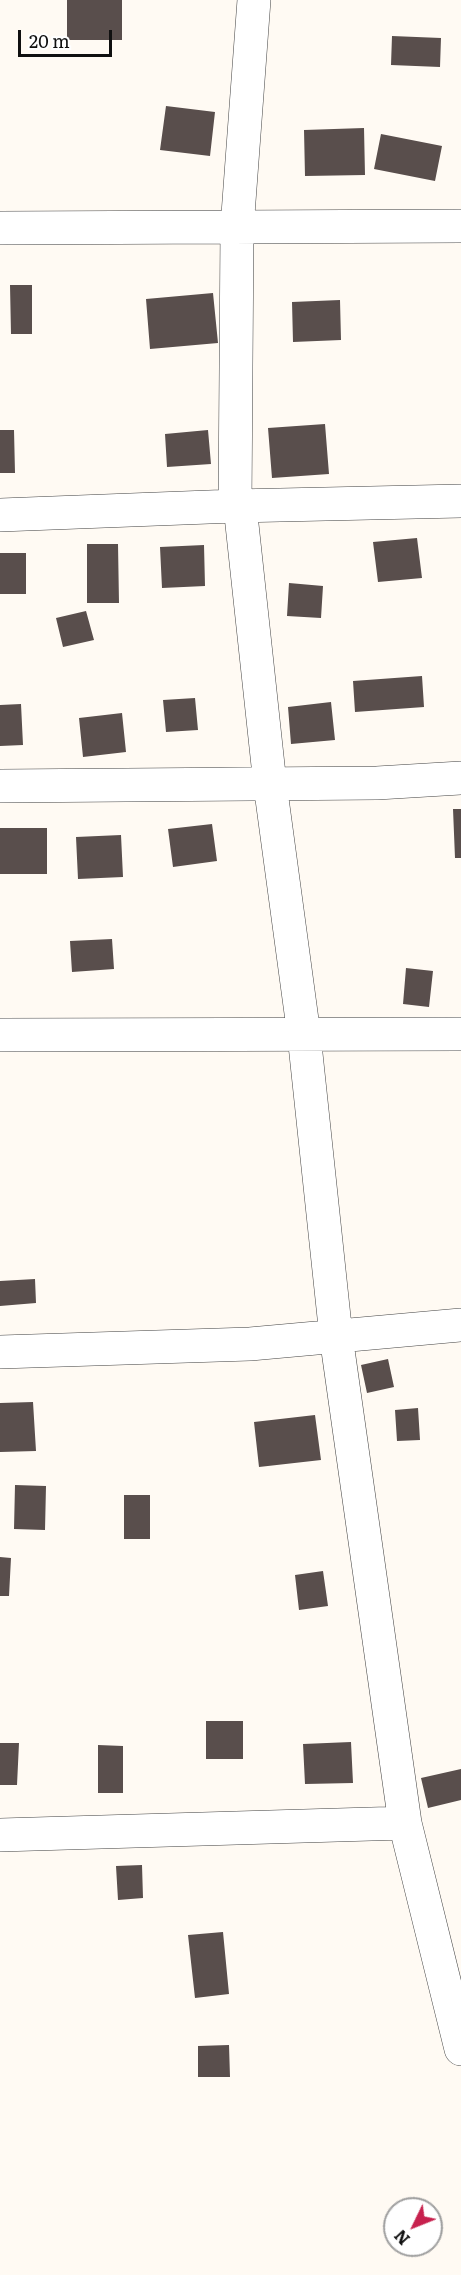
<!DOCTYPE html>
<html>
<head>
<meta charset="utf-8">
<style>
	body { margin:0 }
	#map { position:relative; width:461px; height:2275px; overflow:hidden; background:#fffaf3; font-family:Literata,serif }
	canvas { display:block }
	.north { position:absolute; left:383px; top:2197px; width:60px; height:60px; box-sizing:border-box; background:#fff; border:2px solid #9f9f9f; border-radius:50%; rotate:227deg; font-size:16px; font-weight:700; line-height:24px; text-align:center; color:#101010 }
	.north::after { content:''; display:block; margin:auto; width:21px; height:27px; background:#c7214e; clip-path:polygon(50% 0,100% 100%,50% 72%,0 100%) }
	.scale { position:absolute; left:18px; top:30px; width:94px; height:27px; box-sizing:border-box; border:3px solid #101010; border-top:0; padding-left:8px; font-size:18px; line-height:21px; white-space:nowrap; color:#101010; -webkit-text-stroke:4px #fff; paint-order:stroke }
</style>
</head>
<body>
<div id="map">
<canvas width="461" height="2275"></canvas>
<div class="north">N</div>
<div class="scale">20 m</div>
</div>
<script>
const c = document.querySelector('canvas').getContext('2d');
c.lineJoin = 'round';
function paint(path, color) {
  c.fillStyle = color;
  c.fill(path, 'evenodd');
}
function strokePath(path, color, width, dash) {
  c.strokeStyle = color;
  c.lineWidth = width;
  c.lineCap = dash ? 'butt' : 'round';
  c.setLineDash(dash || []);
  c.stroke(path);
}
paint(new Path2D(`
	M67,0H122V40H67Z
	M392,36L441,38L440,67L391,65Z
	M166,106L215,112L210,156L160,150Z
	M364,128L365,175L305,176L304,130Z
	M381,134L442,146L435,181L374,169Z
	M10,285H32V334H11Z
	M213,293L218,343L150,349L146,299Z
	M340,300L341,340L293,342L292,302Z
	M325,424L329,474L272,478L268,428Z
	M0,430H14L15,473H0Z
	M208,430L211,464L167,467L165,434Z
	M417,538L422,578L378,582L373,542Z
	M87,544H118L119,603H87Z
	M204,545L205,586L162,588L160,547Z
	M0,553H26V594H0Z
	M289,583L323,586L321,618L287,616Z
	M86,611L94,640L63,647L56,618Z
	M422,676L424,707L355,712L353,681Z
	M195,698L198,730L166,732L163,700Z
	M331,702L335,740L291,744L288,707Z
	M21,704L23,745L0,746V705Z
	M122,713L126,752L83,757L79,718Z
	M453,809H461V858H455Z
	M212,824L217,861L173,867L168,829Z
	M0,828H47V874H0Z
	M121,835L123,877L78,879L76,837Z
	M112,939L114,969L72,972L70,941Z
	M406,968L433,971L429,1007L403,1004Z
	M35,1279L36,1303L0,1306V1281Z
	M388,1359L394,1387L367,1393L361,1365Z
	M33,1402L36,1451L0,1452V1403Z
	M418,1408L420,1440L397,1441L395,1410Z
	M315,1415L321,1460L259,1467L254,1422Z
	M15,1485L46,1486L45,1530L14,1529Z
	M124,1495H150V1539H124Z
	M0,1557L11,1558L9,1596H0Z
	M323,1571L328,1606L299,1610L295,1575Z
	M206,1721H243V1759H206Z
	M351,1742L353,1783L305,1784L303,1744Z
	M0,1743H19L17,1785H0Z
	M98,1745L123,1746V1793H98Z
	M461,1769V1800L428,1808L421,1778Z
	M142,1865L143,1898L118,1900L116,1866Z
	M223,1932L229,1994L195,1998L188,1935Z
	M229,2045L230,2077H198V2046Z`), '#594e4c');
const street = new Path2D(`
	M0,228L461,226
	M235,506L237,228L254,0
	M240,506L270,784L304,1035L336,1336L405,1823L461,2049
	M0,515L235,506L461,501
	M0,786L377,783L461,778
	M0,1035L461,1034
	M0,1352L250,1344L461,1325
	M0,1835L405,1823`);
strokePath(street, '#434343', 34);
strokePath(street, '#fff', 33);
</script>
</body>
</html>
